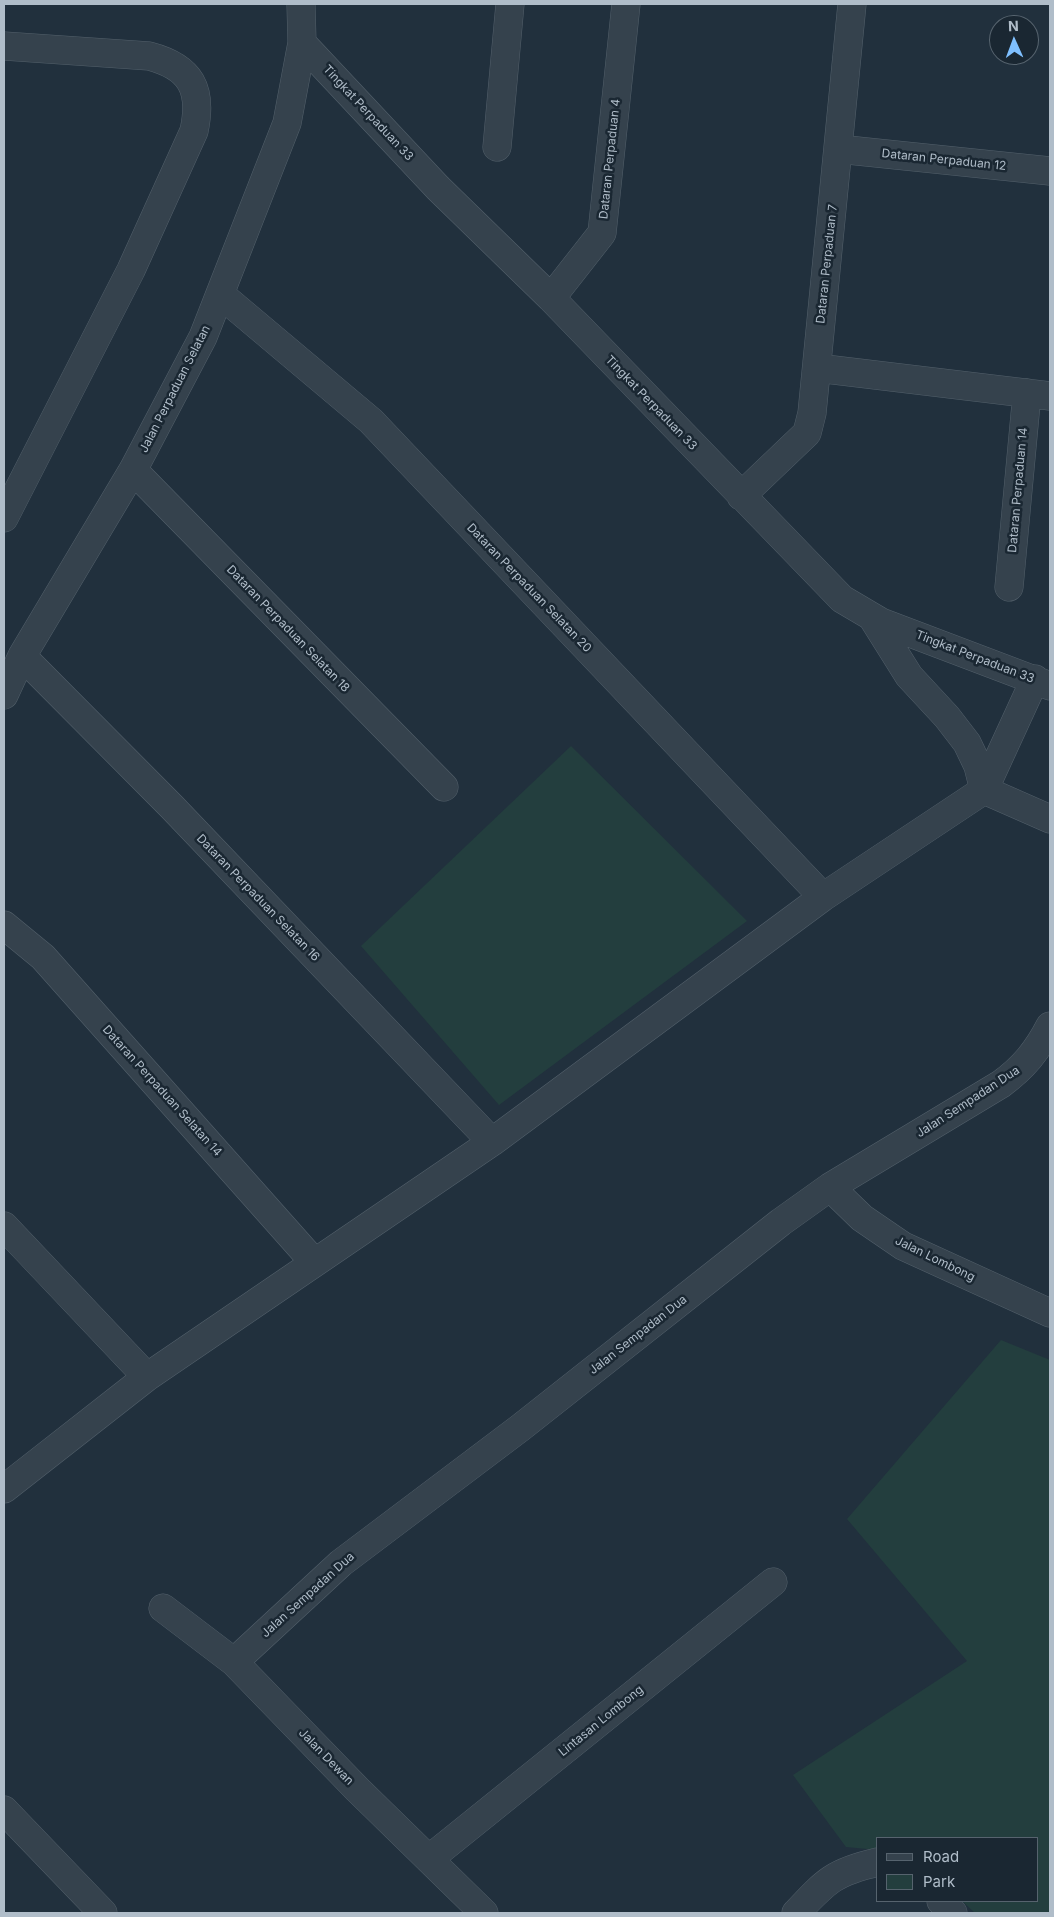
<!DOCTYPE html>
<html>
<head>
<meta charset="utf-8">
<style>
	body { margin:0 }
	#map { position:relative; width:1054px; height:1917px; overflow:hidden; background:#21303d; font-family:Inter,sans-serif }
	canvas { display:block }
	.frame { position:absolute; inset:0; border:5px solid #b0bdc9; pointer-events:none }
	.legend { position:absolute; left:876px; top:1837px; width:162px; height:65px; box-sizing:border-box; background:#1a2732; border:1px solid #56636e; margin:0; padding:6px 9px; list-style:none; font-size:15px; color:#b0bdc9 }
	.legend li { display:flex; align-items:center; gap:10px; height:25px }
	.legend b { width:25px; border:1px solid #56636e }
	.north { position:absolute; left:989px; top:15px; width:50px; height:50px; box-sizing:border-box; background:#1a2732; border:1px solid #56636e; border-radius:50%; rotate:358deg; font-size:14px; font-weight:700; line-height:20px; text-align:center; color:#b0bdc9 }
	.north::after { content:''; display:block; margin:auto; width:18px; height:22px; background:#7fc0ff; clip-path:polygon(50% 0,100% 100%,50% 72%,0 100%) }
</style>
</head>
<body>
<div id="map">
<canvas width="1054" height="1917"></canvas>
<div class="frame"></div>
<ul class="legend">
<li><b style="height:6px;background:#35424d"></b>Road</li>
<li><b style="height:14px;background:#233e3e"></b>Park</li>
</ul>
<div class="north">N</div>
</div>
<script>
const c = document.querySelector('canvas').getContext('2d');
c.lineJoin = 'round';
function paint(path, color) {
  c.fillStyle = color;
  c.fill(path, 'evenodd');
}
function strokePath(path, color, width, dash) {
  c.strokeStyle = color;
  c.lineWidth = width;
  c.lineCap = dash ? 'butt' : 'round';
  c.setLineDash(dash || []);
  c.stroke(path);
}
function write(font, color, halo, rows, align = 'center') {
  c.font = font + ' Inter,sans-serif';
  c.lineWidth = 5;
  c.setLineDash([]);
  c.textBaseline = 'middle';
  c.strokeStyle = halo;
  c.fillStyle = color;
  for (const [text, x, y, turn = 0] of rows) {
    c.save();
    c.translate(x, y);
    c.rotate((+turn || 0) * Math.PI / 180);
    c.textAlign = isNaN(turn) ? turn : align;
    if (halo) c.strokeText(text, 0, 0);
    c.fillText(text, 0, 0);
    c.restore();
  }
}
paint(new Path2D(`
	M571,746L747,921L499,1105L361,946Z
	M1001,1340L1050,1360V1913H975L962,1901H1038V1838H878V1850L846,1847L793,1775L967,1661L847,1519Z`), '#233e3e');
const minor = new Path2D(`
	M302,43L438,188L551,298L842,599L881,622L1050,686
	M4,46L149,56C191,67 203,89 194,131L131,270L4,518
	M497,147L510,4
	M838,149L1050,171
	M220,294L371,421L823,897
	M551,298L602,233L626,4
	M817,368L1050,396
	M133,470L444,787
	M741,496L807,433L812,413L852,4
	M1009,587L1027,393
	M22,656L172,807L492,1142
	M1035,679L984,790L1050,819
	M4,695L22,656L133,470L203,337L287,123L302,43L301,4
	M4,925L43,957L314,1262
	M830,1187L862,1218L903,1246L1050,1313
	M4,1226L147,1377
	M4,1489L147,1377L492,1142L823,897L984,790L978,766L967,743L947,717L909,676L872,617
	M163,1608L234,1662L357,1789L484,1913
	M234,1662L341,1563L520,1428L781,1222L830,1187L1001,1084C1024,1067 1037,1051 1050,1026
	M4,1810L103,1913
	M429,1859L773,1582
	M941,1901L953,1913
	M796,1913C826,1881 834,1872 878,1862`);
strokePath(minor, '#53606b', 29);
strokePath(minor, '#35424d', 28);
write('12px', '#b0bdc9', '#1a2732', [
	["Tingkat Perpaduan 33",368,113,47],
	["Dataran Perpaduan 4",610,159,-84],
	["Dataran Perpaduan 12",944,160,6],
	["Dataran Perpaduan 7",827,264,-84],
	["Jalan Perpaduan Selatan",175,389,-63],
	["Tingkat Perpaduan 33",651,403,46],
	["Dataran Perpaduan 14",1018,490,-85],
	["Dataran Perpaduan Selatan 20",529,588,46],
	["Dataran Perpaduan Selatan 18",288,629,46],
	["Tingkat Perpaduan 33",975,657,21],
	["Dataran Perpaduan Selatan 16",258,898,46],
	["Dataran Perpaduan Selatan 14",162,1091,48],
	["Jalan Sempadan Dua",968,1102,-33],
	["Jalan Lombong",935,1259,26],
	["Jalan Sempadan Dua",638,1335,-38],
	["Jalan Sempadan Dua",308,1595,-42],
	["Lintasan Lombong",601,1721,-39],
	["Jalan Dewan",326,1757,46]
]);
</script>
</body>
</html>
